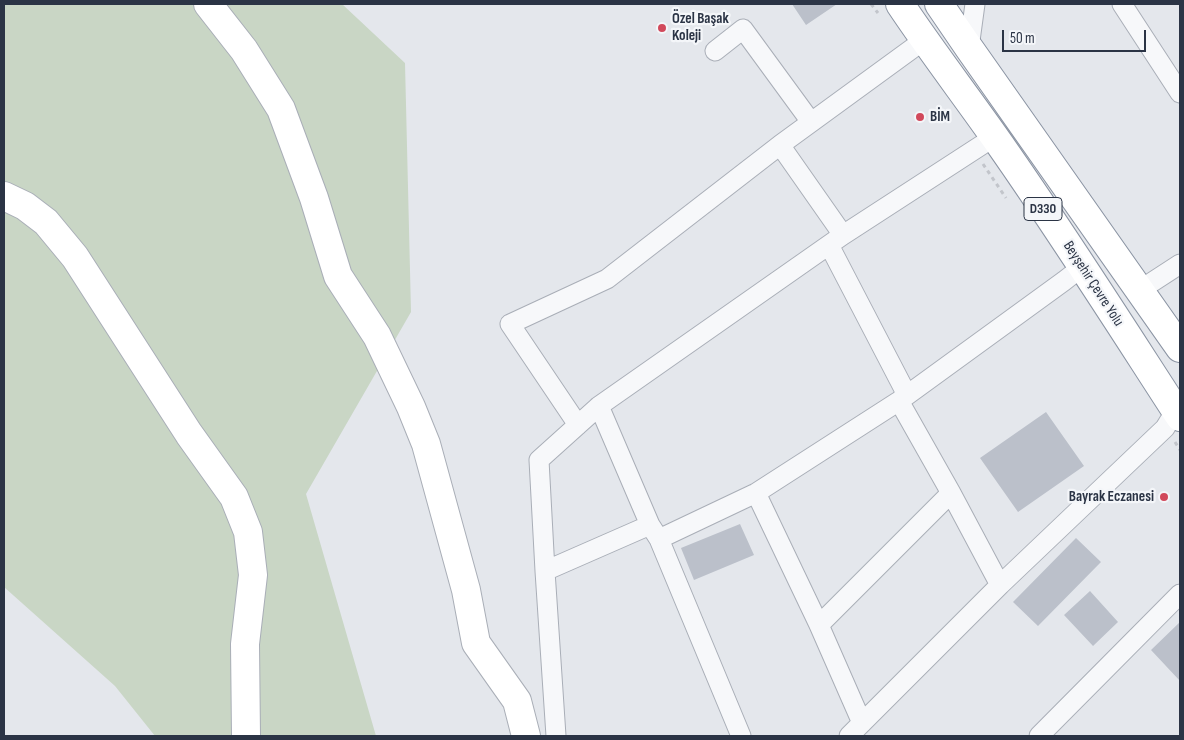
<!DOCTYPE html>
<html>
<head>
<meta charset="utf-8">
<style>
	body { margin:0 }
	#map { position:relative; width:1184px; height:740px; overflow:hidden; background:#e4e7ec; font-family:"Sofia Sans Condensed",sans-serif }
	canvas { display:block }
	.frame { position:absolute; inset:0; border:5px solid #2b3445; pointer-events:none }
	.scale { position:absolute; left:1002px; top:30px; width:144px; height:22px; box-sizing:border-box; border:2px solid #2b3445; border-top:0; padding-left:6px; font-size:15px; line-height:18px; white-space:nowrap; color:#2b3445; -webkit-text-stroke:4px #f4f6f9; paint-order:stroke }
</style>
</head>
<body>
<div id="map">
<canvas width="1184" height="740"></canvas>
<div class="frame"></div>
<div class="scale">50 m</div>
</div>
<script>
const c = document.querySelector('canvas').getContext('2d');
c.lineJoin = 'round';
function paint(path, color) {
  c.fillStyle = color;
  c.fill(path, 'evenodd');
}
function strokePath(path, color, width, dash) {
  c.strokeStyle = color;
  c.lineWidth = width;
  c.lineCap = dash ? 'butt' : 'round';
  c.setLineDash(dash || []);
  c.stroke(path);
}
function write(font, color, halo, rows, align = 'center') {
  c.font = font + ' "Sofia Sans Condensed",sans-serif';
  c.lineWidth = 4.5;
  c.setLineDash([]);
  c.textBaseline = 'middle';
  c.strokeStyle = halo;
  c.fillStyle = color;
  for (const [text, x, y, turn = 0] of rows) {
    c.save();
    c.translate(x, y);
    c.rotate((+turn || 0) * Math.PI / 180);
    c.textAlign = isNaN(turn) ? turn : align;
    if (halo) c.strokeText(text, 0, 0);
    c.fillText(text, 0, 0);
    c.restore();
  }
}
paint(new Path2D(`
	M4,4H342L405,63L411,312L306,494L376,736H155L115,686L4,587Z`), '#c9d6c5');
paint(new Path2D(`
	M792,4H837L806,25Z
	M1046,412L1084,466L1018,512L980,458Z
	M740,524L754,555L694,580L681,548Z
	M1076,538L1101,562L1038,626L1013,602Z
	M1090,591L1118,622L1093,646L1064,615Z
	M1180,622V681L1151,650Z`), '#bbc0ca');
const street = new Path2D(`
	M1122,4L1180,93
	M969,48L975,4
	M715,51L743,29L811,122
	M780,145L924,40
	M829,245L907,395
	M1140,290L1180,264
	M899,401L951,493L1000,585
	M599,406L650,525L659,539L741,736
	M578,425L510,324L607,279L780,145L843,235L994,137
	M756,493L819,625L862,723
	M659,539L756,493L899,401L1064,281L1082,267
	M545,571L539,460L599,406L843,235
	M819,625L951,493
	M556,736L545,571L650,525
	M849,736L1000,585L1165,428L1176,410
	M1039,736L1180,594`);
const secondary = new Path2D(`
	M208,4L244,50L281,109L314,198L338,276L377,336L411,407L426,444L466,590L476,643L517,701L526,736
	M4,196L25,206L46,222L75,257L189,434L234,497L248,532L253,575L245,644L246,736`);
const highway = new Path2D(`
	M900,4C930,49 963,92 994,136C1059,228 1119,323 1180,417
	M939,4L969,48L1180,348`);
strokePath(street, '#a9aeb7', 21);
strokePath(secondary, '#a9aeb7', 30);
strokePath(highway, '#8b94a3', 30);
strokePath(new Path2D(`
	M871,4L878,13
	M983,164L1006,198
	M1175,442L1180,450`), '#c2c5cb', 3, [4, 4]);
strokePath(street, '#f7f8fa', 19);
strokePath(secondary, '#fff', 28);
strokePath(highway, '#fff', 28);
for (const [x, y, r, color] of [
	[662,28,5,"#d1495b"],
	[920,117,5,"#d1495b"],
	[1164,497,5,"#d1495b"]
]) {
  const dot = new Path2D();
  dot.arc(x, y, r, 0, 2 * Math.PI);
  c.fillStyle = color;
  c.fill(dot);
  strokePath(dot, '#f4f6f9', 2);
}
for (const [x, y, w] of [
	[1043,209,38]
]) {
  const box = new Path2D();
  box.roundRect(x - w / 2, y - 11.5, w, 23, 4);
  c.fillStyle = '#f4f6f9';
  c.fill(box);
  strokePath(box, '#2b3445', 1);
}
write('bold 14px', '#2b3445', null, [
	["D330",1043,209]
]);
write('bold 15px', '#2b3445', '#f4f6f9', [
	["Özel Başak",672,19],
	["Koleji",672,36],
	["BİM",930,117],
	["Bayrak Eczanesi",1154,497,"right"]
], 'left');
write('15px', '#2b3445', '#f4f6f9', [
	["Beyşehir Çevre Yolu",1093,284,57]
]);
</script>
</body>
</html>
